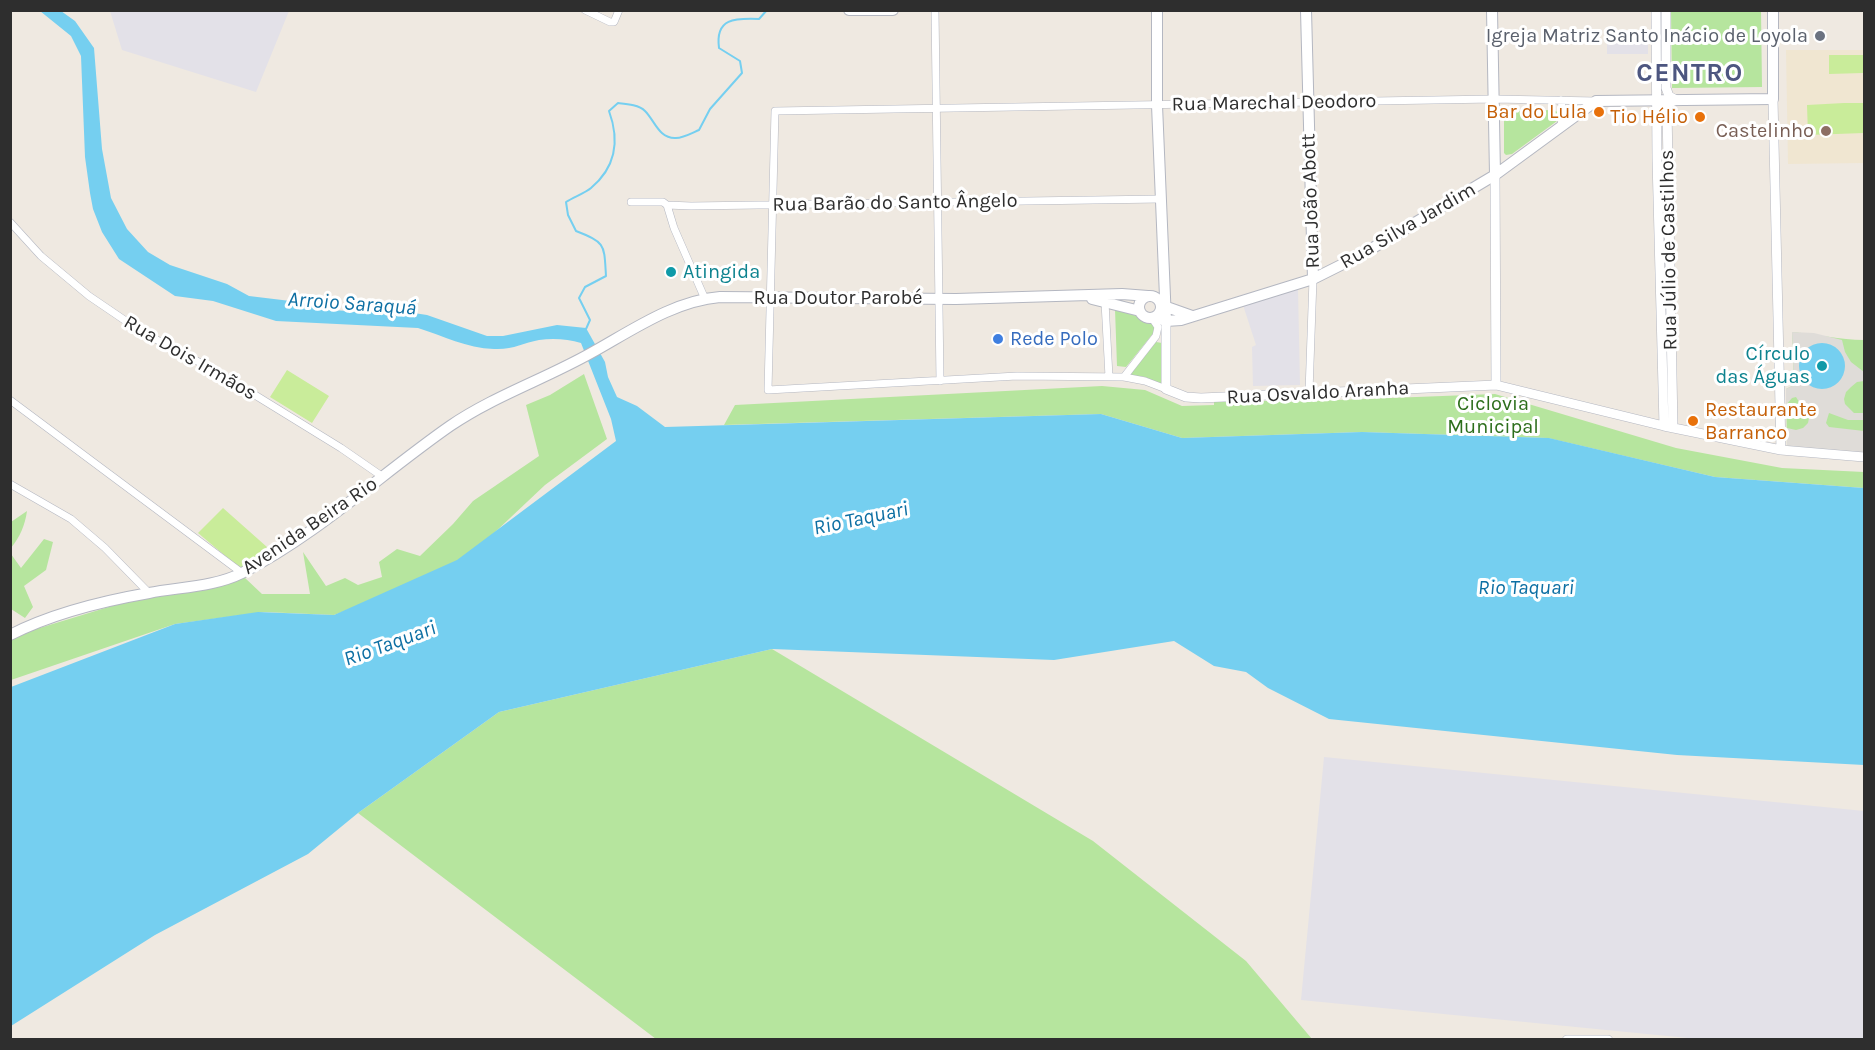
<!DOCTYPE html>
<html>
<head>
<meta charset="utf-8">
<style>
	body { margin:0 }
	#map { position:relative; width:1875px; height:1050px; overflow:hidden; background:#efe9e1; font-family:Karla,sans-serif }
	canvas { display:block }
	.frame { position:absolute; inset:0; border:12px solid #2e2e2e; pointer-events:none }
</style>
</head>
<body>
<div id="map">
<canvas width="1875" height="1050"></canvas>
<div class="frame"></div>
</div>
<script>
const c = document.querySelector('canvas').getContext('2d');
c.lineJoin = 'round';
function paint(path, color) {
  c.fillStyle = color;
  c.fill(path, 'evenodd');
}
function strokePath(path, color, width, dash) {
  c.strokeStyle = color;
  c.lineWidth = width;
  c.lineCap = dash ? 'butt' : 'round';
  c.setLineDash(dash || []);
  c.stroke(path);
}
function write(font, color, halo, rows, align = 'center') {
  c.font = font + ' Karla,sans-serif';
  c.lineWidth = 6;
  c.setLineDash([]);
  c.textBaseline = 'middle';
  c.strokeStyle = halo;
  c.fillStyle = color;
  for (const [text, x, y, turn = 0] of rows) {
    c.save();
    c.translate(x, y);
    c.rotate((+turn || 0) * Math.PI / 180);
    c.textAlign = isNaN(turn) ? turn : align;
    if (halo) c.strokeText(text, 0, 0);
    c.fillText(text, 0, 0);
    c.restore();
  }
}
paint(new Path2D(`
	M110,11V10L289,11L256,92L122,50Z
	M1607,38H1648V54H1607Z
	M1298,289L1300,385L1253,386L1252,347L1256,345L1243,305Z
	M1324,757L1864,811V1039H1698L1301,1000Z`), '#e3e1e8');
paint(new Path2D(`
	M1786,50H1864V163L1788,164Z`), '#f0e6d1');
paint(new Path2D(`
	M1671,11H1761L1762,87L1672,88Z
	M1552,110L1558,112L1559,116L1557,121L1512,154L1506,155L1504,153V111Z
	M1115,309L1155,322V331L1126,367L1117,366Z
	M1792,332C1817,334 1840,340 1864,340V455L1787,445L1786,389L1794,385Z
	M1156,342L1162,343L1163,385L1145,377L1130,375Z
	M584,374L607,439L545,485L456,569L334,615L264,612L175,624L11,680L10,637L148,595L244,577L262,594H310L303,552L326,586L345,578L358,585L382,577L379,562L397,549L420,556L453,524L473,501L539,456L526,405L550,395Z
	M1102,386L1145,390L1182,406L1214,405V401H1285V402L1495,394L1676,448L1782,468L1864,472V488L1715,477L1548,438L1362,432L1182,438L1101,414L724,425L735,405Z
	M27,511C25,525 20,537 11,548V522Z
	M44,539L53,542L46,570L24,586L33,607L25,618L11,609V554L21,568Z
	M772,649L1093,841L1246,961L1312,1039H656L358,813L499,712Z`), '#b6e59e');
paint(new Path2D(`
	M1829,55H1863V73L1829,74Z
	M1844,103H1863L1864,133L1808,135L1807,105Z
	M287,370L329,396L312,423L270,397Z
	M223,508L267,547L242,570L198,533Z`), '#c9ec9a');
paint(new Path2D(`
	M1792,332L1814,333L1842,340L1845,352L1851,362L1864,372V381L1857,382L1851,387L1846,392L1844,399L1845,404L1854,413H1864V420H1848L1829,413L1826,423L1829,427L1864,431V455L1790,447L1787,445V428L1796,430L1803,428L1808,423L1809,418L1796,397L1792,398L1786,405V389L1794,385Z`), '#dfdcd8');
paint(new Path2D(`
	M40,11H61L75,21L94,48L102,149L111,198L127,229L148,252L170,265L227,284L249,296L307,303L331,310L366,312L394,310L427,315L487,336H503L557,325L586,328L605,362L608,377L617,397L637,406L665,427L1101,414L1182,438L1362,432L1549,438L1715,477L1864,488V765L1677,755L1329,719L1268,688L1246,672L1214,666L1174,641L1054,660L772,649L499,712L358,813L308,854L155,935L11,1026V687L175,624L258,612L334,615L457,560L616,441L611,419L581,343C568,339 553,338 539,340C523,343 513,350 494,349C466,348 444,336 418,328L276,321L213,301L175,296L119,259L102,232L93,209L90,193L85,157L81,56L71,36Z
	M1799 366a23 23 0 1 1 46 0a23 23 0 1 1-46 0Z`), '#75cff0');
strokePath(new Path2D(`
	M586,329L590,320L579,298L585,287L606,276C604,244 606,243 576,231L568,215L566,202C574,197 585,193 591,188C616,167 620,141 609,111L618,103C627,104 639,105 645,111C655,121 659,139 676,138C683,138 692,133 699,130L710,109L742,73L740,61L719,48C715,18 735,18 759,19L767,10`), '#75cff0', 2);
const minor = new Path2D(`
	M585,10L610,22H614L619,10
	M935,10L940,381
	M1561,100L1563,113L1561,125
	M631,202H663L667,205L691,206L1161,199
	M667,205L674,228L705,299
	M10,222L41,256L89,296L142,332L216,371L341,448L383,477
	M1105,302L1109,377
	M1124,377L1156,336L1158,327L1152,318
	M1166,389L1145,381L1124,377L1017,376L768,390L775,111L1494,99L1596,101
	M1309,392L1313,279
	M10,400L242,573
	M10,484L71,519L105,548L149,593`);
const tertiary = new Path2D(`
	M1656,10L1657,159L1664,426
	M1666,10V88L1669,96L1676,100
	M1773,99L1781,450
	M1495,175L1496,385
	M1166,321V389L1186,397L1201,398L1496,385L1664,426L1781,450L1864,457
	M1673,428L1667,110L1669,103L1676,100
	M1567,1040H1608`);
const secondary = new Path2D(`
	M849,10H893
	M1157,10V105L1166,321
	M1306,10L1313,279
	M1492,10L1495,175
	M1139 307a11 11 0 1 1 22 0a11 11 0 1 1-22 0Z
	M1092,299L1140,311
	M1161,305L1192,316
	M1154,317L1166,321L1181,320L1313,279L1361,255L1495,175L1596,101L1773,99V10
	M10,635C53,613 103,601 149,593C180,587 214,587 242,573C318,534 381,474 450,426C494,396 545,379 591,353C631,331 673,301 720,297L956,299L1122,294L1148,296`);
strokePath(minor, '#b4b7c1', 8);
strokePath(tertiary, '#b4b7c1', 10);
strokePath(secondary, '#b4b7c1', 12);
strokePath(minor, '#fff', 7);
strokePath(tertiary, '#fff', 9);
strokePath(secondary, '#fff', 10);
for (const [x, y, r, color] of [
	[1820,36,6,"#6b7280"],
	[1599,112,6,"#e8710a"],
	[1700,117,6,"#e8710a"],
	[1826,131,6,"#8d6e63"],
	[671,272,6,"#0f9aa8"],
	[998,339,6,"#3f7fe0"],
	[1822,366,6,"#0f9aa8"],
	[1693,421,6,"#e8710a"]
]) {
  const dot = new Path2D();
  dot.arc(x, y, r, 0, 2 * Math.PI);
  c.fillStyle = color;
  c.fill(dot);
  strokePath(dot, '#fff', 2);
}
write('20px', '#5b616d', '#fff', [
	["Igreja Matriz Santo Inácio de Loyola",1808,36]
], 'right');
write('20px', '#2e2e2e', '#fff', [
	["Rua Marechal Deodoro",1274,103,-1],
	["Rua João Abott",1311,201,-92],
	["Rua Barão do Santo Ângelo",895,203,-1],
	["Rua Silva Jardim",1408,226,-30],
	["Rua Júlio de Castilhos",1669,250,-91],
	["Rua Doutor Parobé",838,298],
	["Rua Dois Irmãos",190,358,30],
	["Rua Osvaldo Aranha",1318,393,-3],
	["Avenida Beira Rio",310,526,-34]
]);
write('20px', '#c56008', '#fff', [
	["Bar do Lula",1587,112],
	["Tio Hélio",1688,117],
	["Restaurante",1705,410,"left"],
	["Barranco",1705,433,"left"]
], 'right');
write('20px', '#785e54', '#fff', [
	["Castelinho",1814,131]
], 'right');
write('20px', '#0d838f', '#fff', [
	["Atingida",683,272],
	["Círculo",1810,354,"right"],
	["das Águas",1810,377,"right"]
], 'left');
write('20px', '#366cbe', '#fff', [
	["Rede Polo",1010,339]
], 'left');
write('20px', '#2c6e1b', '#fff', [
	["Ciclovia",1493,404],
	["Municipal",1493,427]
]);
write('italic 21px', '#0d6fa3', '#fff', [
	["Arroio Saraquá",352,304,4],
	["Rio Taquari",861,519,-12],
	["Rio Taquari",1526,588],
	["Rio Taquari",390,644,-20]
]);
c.letterSpacing = '1.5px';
write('bold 26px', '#4d5680', '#fff', [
	["CENTRO",1690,74]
]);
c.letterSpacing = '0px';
</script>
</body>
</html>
